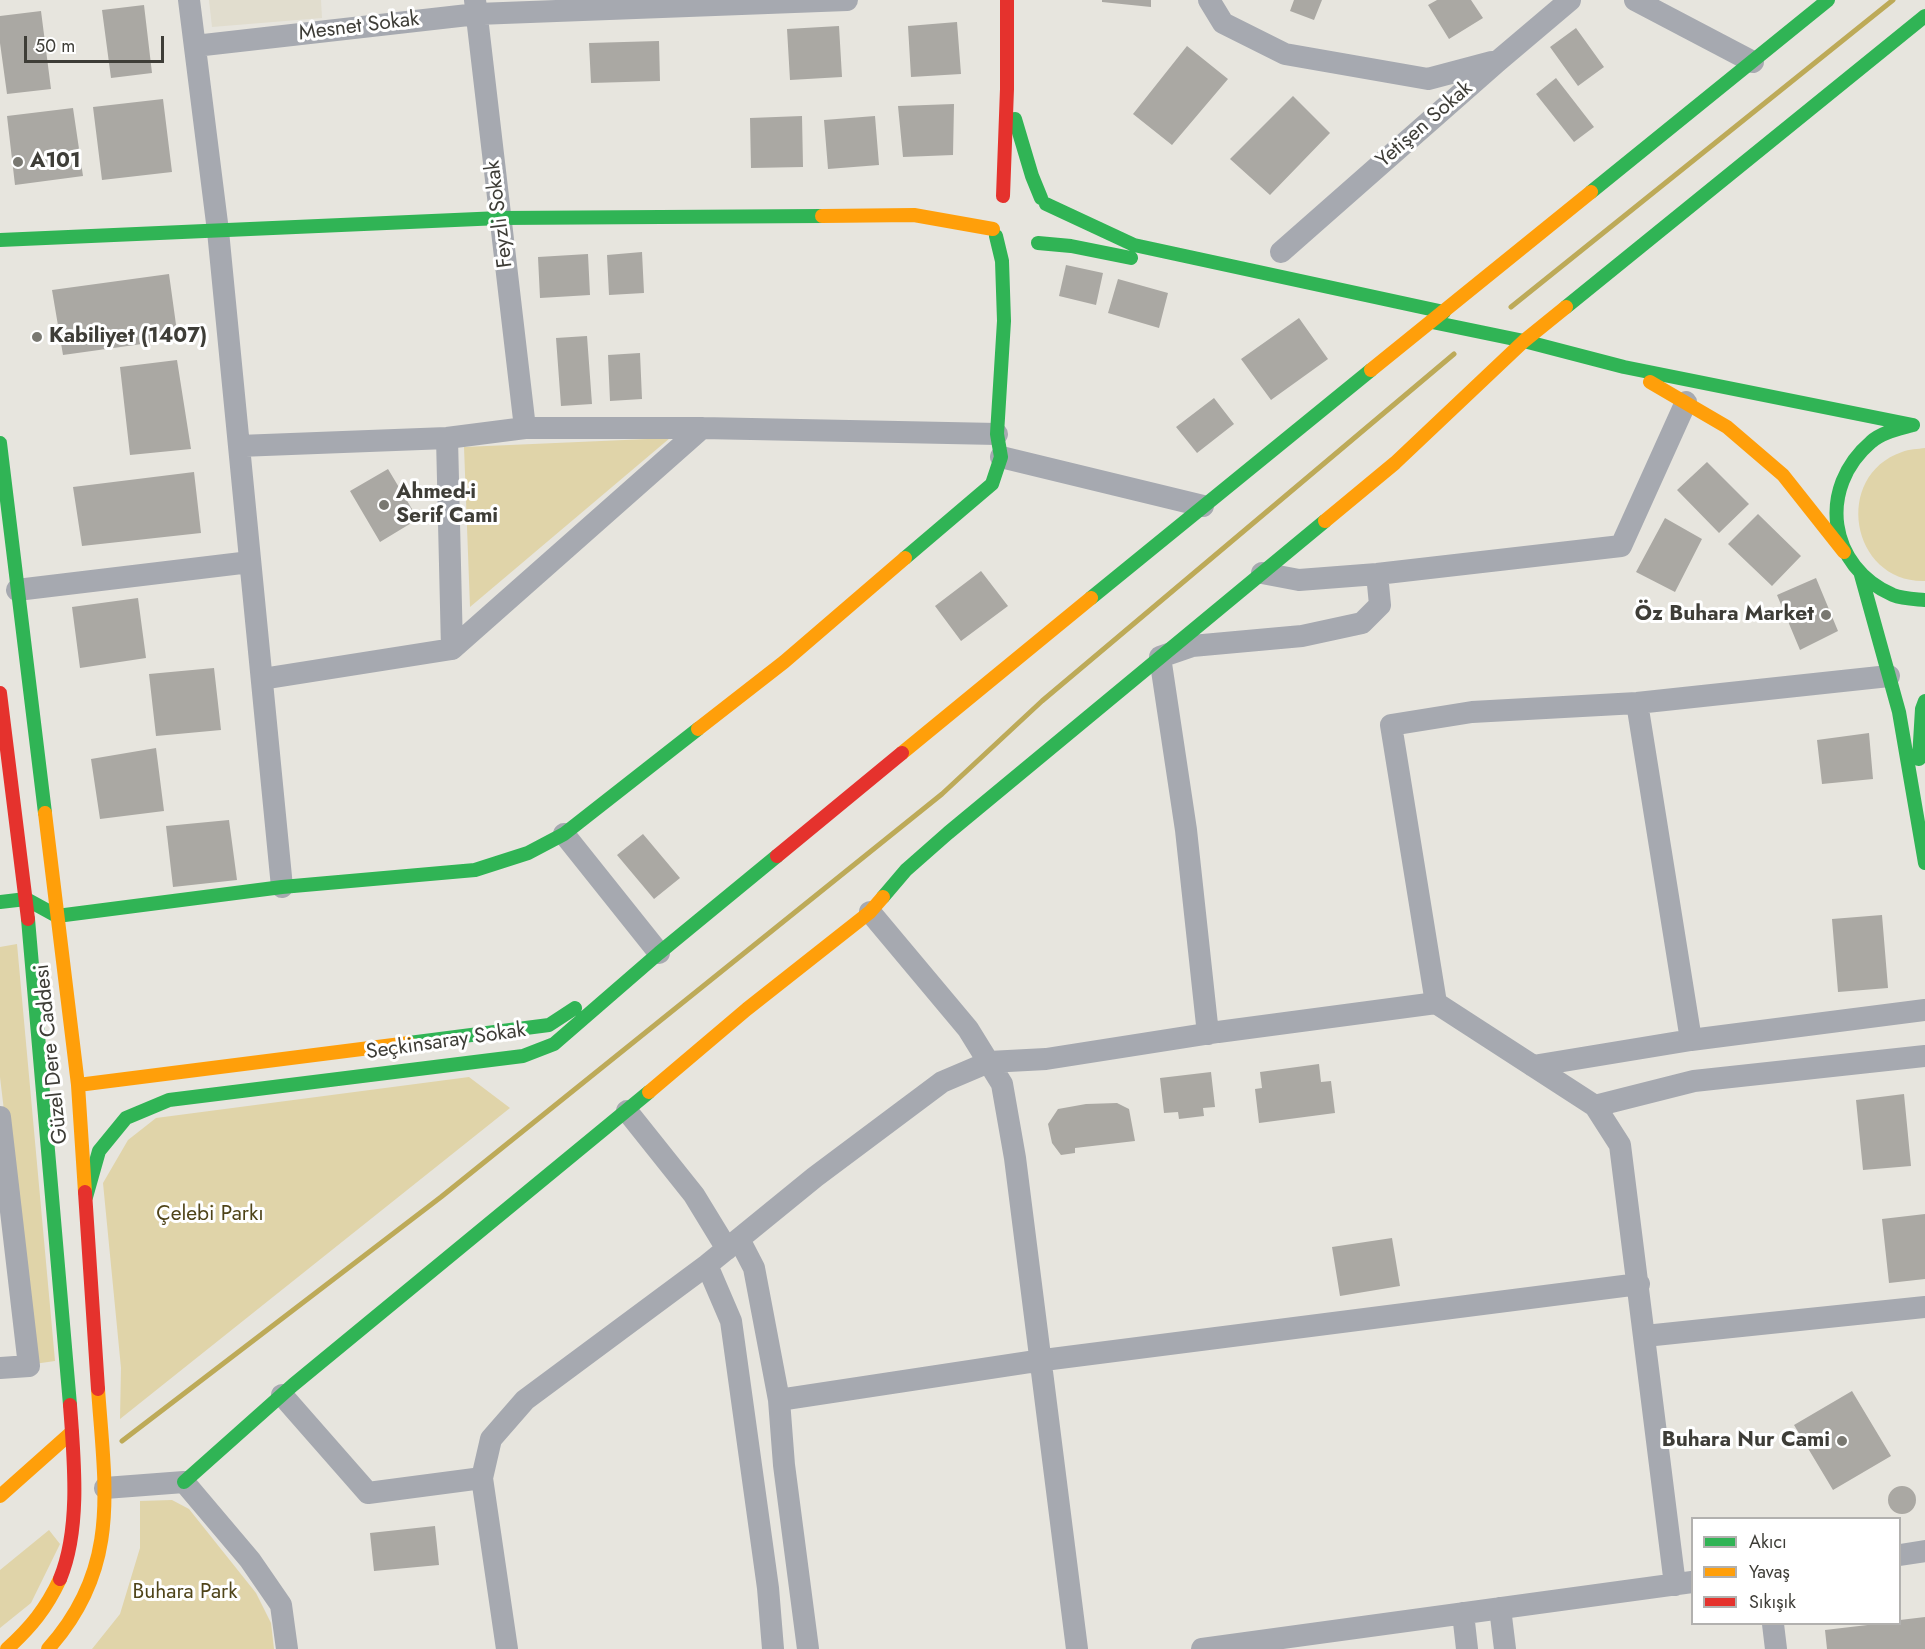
<!DOCTYPE html>
<html>
<head>
<meta charset="utf-8">
<style>
	body { margin:0 }
	#map { position:relative; width:1925px; height:1649px; overflow:hidden; background:#e7e5de; font-family:Jost,sans-serif }
	canvas { display:block }
	.legend { position:absolute; left:1691px; top:1517px; width:210px; height:108px; box-sizing:border-box; background:#fff; border:2px solid #b2b1af; margin:0; padding:8px 10px; list-style:none; font-size:18px; color:#3e3d37 }
	.legend li { display:flex; align-items:center; gap:12px; height:30px }
	.legend b { width:30px; border:2px solid #b2b1af }
	.scale { position:absolute; left:24px; top:36px; width:140px; height:27px; box-sizing:border-box; border:3px solid #3e3d37; border-top:0; padding-left:8px; font-size:18px; line-height:21px; white-space:nowrap; color:#3e3d37; -webkit-text-stroke:4px #fff; paint-order:stroke }
</style>
</head>
<body>
<div id="map">
<canvas width="1925" height="1649"></canvas>
<ul class="legend">
<li><b style="height:8px;background:#30b455"></b>Akıcı</li>
<li><b style="height:8px;background:#ff9f0a"></b>Yavaş</li>
<li><b style="height:8px;background:#e5322d"></b>Sıkışık</li>
</ul>
<div class="scale">50 m</div>
</div>
<script>
const c = document.querySelector('canvas').getContext('2d');
c.lineJoin = 'round';
function paint(path, color) {
  c.fillStyle = color;
  c.fill(path, 'evenodd');
}
function strokePath(path, color, width, dash) {
  c.strokeStyle = color;
  c.lineWidth = width;
  c.lineCap = dash ? 'butt' : 'round';
  c.setLineDash(dash || []);
  c.stroke(path);
}
function write(font, color, halo, rows, align = 'center') {
  c.font = font + ' Jost,sans-serif';
  c.lineWidth = 6;
  c.setLineDash([]);
  c.textBaseline = 'middle';
  c.strokeStyle = halo;
  c.fillStyle = color;
  for (const [text, x, y, turn = 0] of rows) {
    c.save();
    c.translate(x, y);
    c.rotate((+turn || 0) * Math.PI / 180);
    c.textAlign = isNaN(turn) ? turn : align;
    if (halo) c.strokeText(text, 0, 0);
    c.fillText(text, 0, 0);
    c.restore();
  }
}
paint(new Path2D(`
	M209,0H321L322,18L212,27Z`), '#e1ddce');
paint(new Path2D(`
	M670,438L470,607L464,447Z
	M1925,448V581C1851,583 1832,476 1902,452C1909,449 1918,449 1925,448Z
	M17,944L55,1361L34,1364L0,1077V947Z
	M469,1077L510,1108L120,1419L121,1368L103,1183L128,1140L156,1118Z
	M172,1500L189,1509L256,1593L271,1623L274,1649H92L120,1614L140,1548V1501Z
	M49,1530L60,1544L31,1603L0,1628V1570Z`), '#e0d4a9');
strokePath(new Path2D(`
	M1511,307L1893,0
	M122,1441L441,1197L942,794L1042,701L1454,354`), '#bdaa58', 5);
paint(new Path2D(`
	M1102,0H1151V7L1102,2Z
	M1294,0H1322L1314,20L1290,11Z
	M1437,0H1471L1483,18L1449,39L1428,5Z
	M144,5L152,73L111,78L102,10Z
	M41,11L51,89L7,94L0,43V16Z
	M957,22L961,74L911,77L908,26Z
	M839,26L842,77L790,80L787,29Z
	M1576,28L1604,67L1578,86L1550,47Z
	M659,41L660,81L591,83L589,43Z
	M1187,46L1228,79L1172,145L1133,114Z
	M1556,78L1594,127L1574,142L1536,94Z
	M1293,96L1330,133L1270,195L1230,159Z
	M163,99L172,172L102,180L93,107Z
	M954,104L953,155L903,157L898,106Z
	M73,108L83,176L15,185L7,116Z
	M802,116L803,167L751,168L750,118Z
	M875,116L879,165L828,169L824,120Z
	M642,252L644,293L609,295L607,255Z
	M588,254L590,295L540,298L538,257Z
	M1066,265L1103,273L1096,305L1059,296Z
	M169,274L178,339L63,355L52,290Z
	M1118,279L1168,293L1159,328L1108,313Z
	M1299,318L1328,359L1271,400L1241,359Z
	M587,336L592,404L561,406L556,338Z
	M640,353L642,399L610,401L608,355Z
	M177,360L191,449L130,455L120,367Z
	M1214,398L1234,424L1197,453L1176,427Z
	M1707,462L1749,504L1719,533L1677,490Z
	M388,469L418,519L380,542L350,491Z
	M194,472L201,533L82,546L73,487Z
	M1758,514L1801,556L1772,586L1728,544Z
	M1665,518L1702,539L1675,592L1636,572Z
	M981,571L1008,606L961,641L935,606Z
	M1816,578L1838,631L1800,650L1777,595Z
	M138,598L146,658L80,668L72,607Z
	M214,668L221,730L156,736L149,674Z
	M1869,733L1873,779L1822,784L1817,740Z
	M156,748L164,811L100,819L91,759Z
	M229,820L237,880L173,887L166,826Z
	M643,834L680,878L654,899L617,855Z
	M1882,915L1888,988L1838,992L1832,919Z
	M1319,1064L1321,1082L1331,1081L1335,1113L1259,1123L1255,1089L1262,1088L1260,1072Z
	M1211,1072L1215,1107L1203,1108L1204,1116L1179,1119L1178,1112L1164,1113L1160,1078Z
	M1904,1094L1911,1166L1863,1170L1856,1100Z
	M1117,1103L1129,1109L1135,1141L1075,1148V1153L1061,1155L1052,1143L1048,1124L1058,1109L1086,1104Z
	M1925,1214V1279L1889,1283L1882,1219Z
	M1392,1238L1400,1286L1340,1296L1332,1247Z
	M1852,1391L1891,1456L1833,1490L1794,1425Z
	M1888 1500a14 14 0 1 1 28 0a14 14 0 1 1-28 0Z
	M435,1526L439,1565L374,1571L370,1533Z
	M1925,1617V1649H1827L1825,1630L1876,1624H1900V1620Z`), '#aaa8a3');
strokePath(new Path2D(`
	M189,0L218,231L282,887
	M475,0L525,428
	M1209,0L1223,23L1285,54L1428,79L1492,62
	M1635,0L1753,62
	M195,46L477,14L847,0
	M1281,252L1498,61L1570,0
	M447,438L452,649
	M239,446L447,438L525,428H702L997,434
	M1001,457L1203,506
	M1262,573L1299,580L1377,574L1621,546L1686,402
	M17,590L250,562
	M262,679L452,649L702,428
	M1637,703L1691,1040
	M564,834L659,953
	M870,912L968,1029L1002,1084L1015,1158L1077,1649
	M1436,1003L1391,725L1472,712L1637,703L1889,676
	M1208,1034L1186,830L1160,657L1192,646L1302,636L1362,623L1380,605L1377,574
	M1533,1066L1691,1040L1925,1010
	M1595,1106L1694,1081L1925,1056
	M627,1111L694,1195L727,1249
	M0,1117L29,1366L0,1368
	M739,1239L754,1268L779,1400L784,1465L808,1649
	M707,1265L731,1321L768,1588L773,1649
	M1645,1336L1925,1307
	M282,1395L368,1493L482,1478
	M779,1400L1036,1361L1639,1284
	M105,1488L184,1482L250,1560L281,1605L287,1649
	M1900,1555L1925,1551
	M1500,1608L1505,1649
	M1463,1613L1467,1649
	M1773,1624L1776,1649
	M507,1649L482,1478L491,1439L525,1400L707,1265L815,1177L942,1082L989,1062L1046,1059L1218,1032L1436,1003L1595,1106L1620,1145L1675,1585
	M1202,1649L1692,1582`), '#a6a9b0', 22);
strokePath(new Path2D(`
	M1015,119L1032,176L1041,198
	M1591,192L1828,0
	M1046,204L1134,245L1444,312
	M0,240L500,218L822,216
	M1038,243L1071,246L1131,258
	M1566,307L1925,16
	M1432,322L1524,341L1624,367L1913,425
	M1913,425C1899,429 1882,432 1871,442C1817,488 1828,567 1893,595C1903,599 1915,599 1925,600
	M0,443L45,813
	M905,558L992,484L1001,457L997,434L1004,321L1002,261L996,236
	M1861,575L1899,712L1925,863
	M1091,598L1371,370
	M1919,759L1922,709L1925,701
	M883,897L906,870L948,833L1325,521
	M0,902L26,899L57,916L282,887L475,870L528,853L564,834L698,729
	M28,919L70,1405
	M409,1043L549,1025L575,1008
	M86,1197L99,1151L126,1118L169,1100L523,1056L554,1044L659,953L777,856
	M184,1482L293,1385L649,1092`), '#30b455', 14);
strokePath(new Path2D(`
	M822,216L914,215L993,229
	M1371,370L1591,192
	M1650,382L1727,427L1783,475L1844,552
	M1325,521L1395,463L1524,341L1566,307
	M698,729L784,662L905,558
	M902,753L1091,598
	M45,813L78,1085L85,1192
	M78,1085L409,1043
	M649,1092L747,1009L870,912L883,897
	M0,1496L72,1432
	M7,1649C31,1627 46,1609 60,1579
	M48,1649C121,1568 105,1489 98,1389`), '#ff9f0a', 14);
strokePath(new Path2D(`
	M1003,196L1007,89V0
	M0,693L28,919
	M777,856L902,753
	M85,1192L98,1389
	M60,1579C81,1528 74,1459 70,1405`), '#e5322d', 14);
for (const [x, y, r, color] of [
	[18,162,6,"#797871"],
	[37,337,6,"#797871"],
	[384,505,6,"#797871"],
	[1826,615,6,"#797871"],
	[1842,1441,6,"#797871"]
]) {
  const dot = new Path2D();
  dot.arc(x, y, r, 0, 2 * Math.PI);
  c.fillStyle = color;
  c.fill(dot);
  strokePath(dot, '#fff', 2);
}
write('21px', '#3e3d37', '#fff', [
	["Mesnet Sokak",359,27,-7],
	["Yetişen Sokak",1425,125,-41],
	["Feyzli Sokak",500,214,-97],
	["Seçkinsaray Sokak",446,1042,-8],
	["Güzel Dere Caddesi",52,1054,-96]
]);
write('bold 21px', '#3e3d37', '#fff', [
	["A101",30,162],
	["Kabiliyet (1407)",49,337],
	["Ahmed-i",396,493],
	["Serif Cami",396,517],
	["Öz Buhara Market",1814,615,"right"],
	["Buhara Nur Cami",1830,1441,"right"]
], 'left');
write('21px', '#4f4419', '#fff', [
	["Çelebi Parkı",210,1215],
	["Buhara Park",185,1593]
]);
</script>
</body>
</html>
